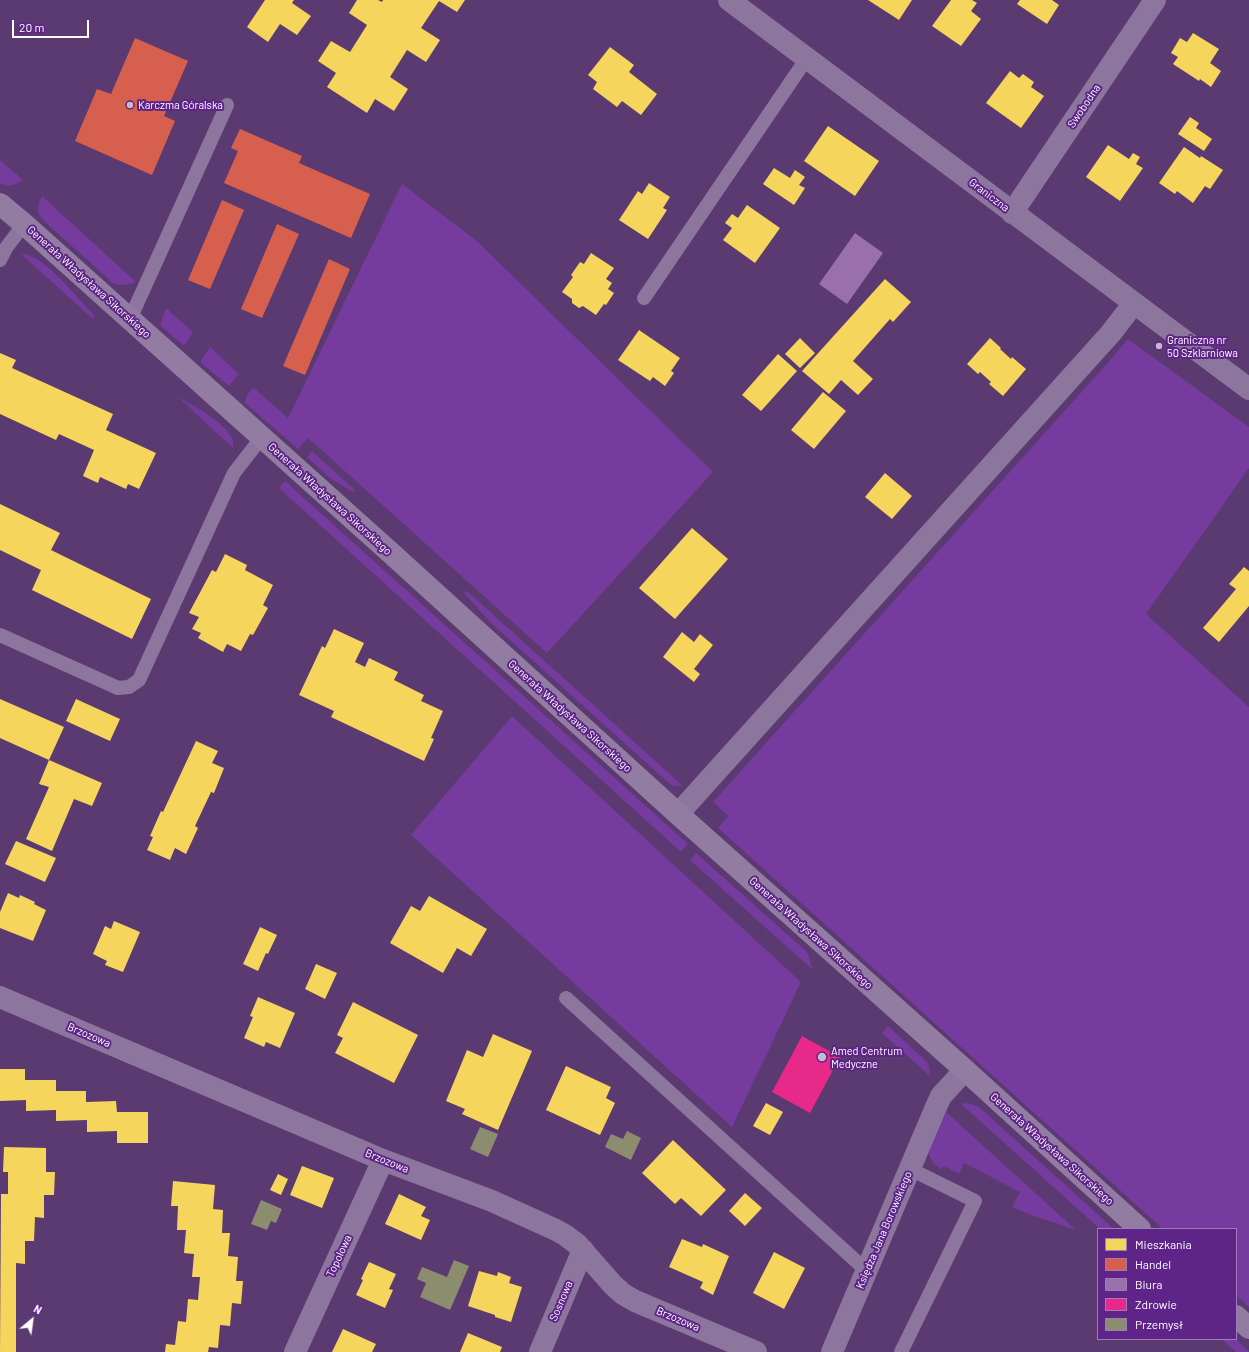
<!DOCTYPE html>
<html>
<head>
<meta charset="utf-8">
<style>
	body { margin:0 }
	#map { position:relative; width:1249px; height:1352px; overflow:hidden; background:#5a3a71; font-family:Barlow,sans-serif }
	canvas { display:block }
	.legend { position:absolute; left:1097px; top:1228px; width:140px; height:112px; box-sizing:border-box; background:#5e2487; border:1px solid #9e7cb7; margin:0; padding:5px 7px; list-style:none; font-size:12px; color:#fff }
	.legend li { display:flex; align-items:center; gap:8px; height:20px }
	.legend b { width:20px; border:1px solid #9e7cb7 }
	.north { position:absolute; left:12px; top:1300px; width:40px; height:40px; -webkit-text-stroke:3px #5e2487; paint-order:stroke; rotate:29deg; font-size:11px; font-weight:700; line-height:16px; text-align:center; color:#fff }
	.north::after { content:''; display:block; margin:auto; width:14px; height:18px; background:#fff; clip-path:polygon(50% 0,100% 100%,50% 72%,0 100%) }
	.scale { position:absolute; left:12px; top:20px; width:77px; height:18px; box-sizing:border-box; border:2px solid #fff; border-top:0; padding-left:5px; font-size:12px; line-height:14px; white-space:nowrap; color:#fff; -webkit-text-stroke:3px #5e2487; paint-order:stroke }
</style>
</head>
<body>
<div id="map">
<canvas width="1249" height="1352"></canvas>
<ul class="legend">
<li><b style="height:11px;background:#f6d55c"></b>Mieszkania</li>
<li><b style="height:11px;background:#d6604d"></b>Handel</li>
<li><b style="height:11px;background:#9970ab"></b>Biura</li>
<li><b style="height:11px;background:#e7298a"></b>Zdrowie</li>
<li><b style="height:11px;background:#8c8c6e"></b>Przemysł</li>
</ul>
<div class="north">N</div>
<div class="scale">20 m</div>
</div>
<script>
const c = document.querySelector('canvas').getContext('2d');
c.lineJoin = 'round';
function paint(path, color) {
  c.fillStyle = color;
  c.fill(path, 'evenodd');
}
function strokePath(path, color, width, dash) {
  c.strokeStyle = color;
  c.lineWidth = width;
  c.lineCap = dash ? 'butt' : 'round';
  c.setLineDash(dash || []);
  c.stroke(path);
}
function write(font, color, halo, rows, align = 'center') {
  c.font = font + ' Barlow,sans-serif';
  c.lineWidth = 4;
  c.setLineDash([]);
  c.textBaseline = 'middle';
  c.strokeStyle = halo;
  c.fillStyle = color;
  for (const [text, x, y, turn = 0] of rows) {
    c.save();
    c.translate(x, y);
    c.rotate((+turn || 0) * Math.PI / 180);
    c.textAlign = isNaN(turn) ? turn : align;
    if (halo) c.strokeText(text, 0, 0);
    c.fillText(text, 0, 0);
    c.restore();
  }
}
paint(new Path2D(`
	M0,160L23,180C15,185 9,188 0,183Z
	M402,184L478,242L713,472L547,653L308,438L298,449L245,403L246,397L253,387L288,418Z
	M42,196L136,282C128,285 121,287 113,283L44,221L38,213L39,202Z
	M25,254C47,258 79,300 95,316L93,319L22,255Z
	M166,308L193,332L184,346L160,325Z
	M1128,339L1249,427V468L1146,614L1249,707V1307L1236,1295V1229H1163L718,828L728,816L713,802L1104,367Z
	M210,347L239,374L229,386L201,363V360Z
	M177,396C191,405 239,428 233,448Z
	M312,451L355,490L353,492L331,479L307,457Z
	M285,481L688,844L681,852L279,488Z
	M467,591L682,785L674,786L670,784L490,622L464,593Z
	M512,716L801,982L732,1127L411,835Z
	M696,853L807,952L813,970L690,860Z
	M888,1026L926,1061L929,1066L930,1076L882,1033Z
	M966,1103L974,1105L980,1108L1114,1229H1100L961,1104Z
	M946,1112L1076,1230L1031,1215L1012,1207L1020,1192L964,1163L959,1174L944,1166L941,1169C934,1164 929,1160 929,1151Z
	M1221,1339H1236L1249,1352H1236Z`), '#753b9f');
paint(new Path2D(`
	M265,0H294L292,3L311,16L297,35L280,24L268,42L247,27Z
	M357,0H378L382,2L383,0H465L457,12L439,1L421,28L440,40L426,62L407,50L390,77L408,89L394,111L375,99L367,113L327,87L336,73L318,61L331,41L350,52L367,25L349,13Z
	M868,0H912L899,20Z
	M951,0H972L977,3L971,11L981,19L961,46L932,26Z
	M1020,0H1052L1059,5L1047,24L1017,4Z
	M1193,33L1219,49L1210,63L1221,71L1211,87L1200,79L1199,81L1173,64L1178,57L1171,53L1180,38L1187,42Z
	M610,47L634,65L629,72L657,94L641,115L622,101L617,107L593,89L597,82L588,75Z
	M1010,71L1019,78L1023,74L1034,82L1031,87L1044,96L1021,128L986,103Z
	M1190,117L1199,123L1196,128L1212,139L1204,151L1178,134Z
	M828,126L879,161L855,196L804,161Z
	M1108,145L1129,159L1133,153L1140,157L1136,164L1143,168L1120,201L1086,177Z
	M1184,147L1200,158L1201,156L1223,170L1210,189L1205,186L1193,203L1177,191L1175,194L1159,183Z
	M774,168L790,178L795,170L805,177L799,185L805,188L794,205L763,184Z
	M649,183L670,197L663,208L667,210L648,239L619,220L638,191L642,194Z
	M747,205L780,228L755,263L723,240L732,228L725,223L732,214L738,218Z
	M591,253L614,268L606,279L612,283L608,289L614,293L606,305L604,304L596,315L583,306L579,308L572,303V299L562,292L573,277L571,275L580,262L584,264Z
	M885,279L911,302L893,322L890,319L853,361L873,379L858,395L841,380L829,394L802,371Z
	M639,330L680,358L671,371L674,373L665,386L653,377L650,381L618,360Z
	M800,338L815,353L800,368L785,354Z
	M990,338L1001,348L1000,349L1011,359L1012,357L1026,369L1003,396L989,384L991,382L980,372L978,374L967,364Z
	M0,353L16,360L12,368L113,414L106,430L156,453L139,489L128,484L126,489L100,477L98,483L83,476L94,450L59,434L56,440L0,414Z
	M778,354L797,371L761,411L742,395Z
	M823,392L846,411L814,449L791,430Z
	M885,473L912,496L892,519L865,497Z
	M0,504L60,533L51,550L151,599L132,639L32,590L41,570L0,550Z
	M692,528L728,559L675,619L639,588Z
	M225,554L247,565L245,570L273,585L263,605L268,608L253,635L250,634L241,651L227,644L223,652L198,638L201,633L192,629L199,617L189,613L212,570L216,572Z
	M1244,567L1249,571V606L1219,642L1203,628L1236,589L1229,584Z
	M334,629L364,643L355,662L365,667L369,658L398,672L394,680L424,695L421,701L443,711L431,738L434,739L424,761L331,717L334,711L299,695L322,646L325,648Z
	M682,632L694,642L700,634L713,645L694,669L700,674L694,682L663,657Z
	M0,699L64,727L49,760L0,738Z
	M76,699L120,719L110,741L66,721Z
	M196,741L218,751L212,763L224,768L214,793L211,792L195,826L198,828L186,854L175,848L170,860L147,850L153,837L150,836L161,811L163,812Z
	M49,760L102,783L92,806L74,799L52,851L26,839L49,787L39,784Z
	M16,841L56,858L45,882L5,864Z
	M8,893L19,898L20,895L35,902L34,904L46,910L33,941L0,928V912Z
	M429,896L487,929L471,956L457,948L443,973L390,943L411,906L420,911Z
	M114,921L140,932L123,972L105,965L107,961L93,954L105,926L111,929Z
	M260,927L277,935L268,954L266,953L258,971L243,964Z
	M316,964L337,973L325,999L305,989Z
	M258,997L295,1013L280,1048L266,1042L264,1047L244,1038L253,1017L250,1016Z
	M353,1002L418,1035L394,1083L335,1053L343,1038L337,1035Z
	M493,1034L532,1051L498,1130L462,1114L465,1109L446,1101L467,1050L483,1057Z
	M566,1066L611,1087L606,1098L615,1103L600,1135L546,1110Z
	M0,1069H25V1080H56V1091H86V1102L116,1101L117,1112H148V1143H117V1131L87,1132V1120L56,1121V1110L26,1111V1100L0,1101Z
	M766,1103L783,1112L770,1135L753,1126Z
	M673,1140L726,1190L701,1216L681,1198L675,1204L642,1173Z
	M4,1147L46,1148V1172H55L54,1195H44V1218L35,1217L34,1241H25V1264L16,1263V1352H0L1,1194H8V1172H3Z
	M302,1166L334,1178L322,1208L290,1195Z
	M278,1174L288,1179L281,1195L270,1190Z
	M173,1181L215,1185L213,1209L223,1210L222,1233H230L228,1256L238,1257L236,1281H243L241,1304L232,1303L230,1326L220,1325L218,1348L209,1347L208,1352H165L166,1344L175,1345L178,1321L186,1322L188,1299L198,1300L200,1277H192L194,1254L184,1253L186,1230H177L178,1206H171Z
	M745,1193L762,1208L745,1226L729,1211Z
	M399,1194L426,1207L421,1216L430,1220L421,1240L385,1224Z
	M682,1239L702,1247L703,1244L729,1256L713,1295L700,1288L703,1282L669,1267Z
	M774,1252L805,1268L784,1309L753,1293Z
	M369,1262L396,1274L389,1289L393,1290L385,1308L356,1295L363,1280L361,1279Z
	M479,1271L497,1276L498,1272L511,1277L509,1283L522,1287L511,1322L495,1317V1315L468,1306Z
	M343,1329L376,1344L372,1352H332Z
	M468,1333L502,1347L500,1352H460Z`), '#f6d55c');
paint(new Path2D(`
	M135,38L188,61L164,116L175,121L152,175L75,141L97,89L111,94Z
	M240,129L302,156L299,163L370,194L351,238L224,183L238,151L231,148Z
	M222,200L244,210L210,289L188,280Z
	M277,224L299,234L262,318L241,309Z
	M329,259L350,269L305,375L283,366Z`), '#d6604d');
paint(new Path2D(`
	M855,233L883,253L847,304L819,284Z`), '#9970ab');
paint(new Path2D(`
	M802,1036L840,1057L810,1113L772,1092Z`), '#e7298a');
paint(new Path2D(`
	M480,1127L498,1134L488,1157L470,1149Z
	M627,1131L641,1138L631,1160L605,1147L611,1134L623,1139Z
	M261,1200L282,1209L276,1223L271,1221L267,1230L251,1224Z
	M454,1260L469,1266L450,1310L420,1297L426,1283L417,1279L422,1267L447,1277Z`), '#8c8c6e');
strokePath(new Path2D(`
	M0,260L6,248L24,224
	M644,298L807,58
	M130,319L227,105
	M0,635L118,688L129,687L139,680L234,473L262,437
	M566,998L867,1271
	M901,1352L975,1201L910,1169`), '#8d769e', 14);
strokePath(new Path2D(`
	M729,0L1249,389
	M1012,213L1155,0
	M678,814L1111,333L1134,303
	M0,997L383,1160L492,1201L556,1230L565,1235L577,1244L613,1285L623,1294L635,1301L756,1352
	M295,1352L383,1160
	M540,1352L583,1250
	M832,1352L936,1107L941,1096L965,1070`), '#8d769e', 22);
strokePath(new Path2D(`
	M0,204L24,224L392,554L678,814L965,1070L1140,1229
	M1236,1316L1249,1328`), '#927ca2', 22);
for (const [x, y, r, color] of [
	[130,105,4,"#c5bacd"],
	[1159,346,4,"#c5bacd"],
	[822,1057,5,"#c5bacd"]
]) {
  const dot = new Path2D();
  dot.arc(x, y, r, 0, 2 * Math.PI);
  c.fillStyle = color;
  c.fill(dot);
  strokePath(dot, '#5e2487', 1.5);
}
write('11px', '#fff', '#5e2487', [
	["Karczma Góralska",138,105],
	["Graniczna nr",1167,340],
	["50 Szklarniowa",1167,353],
	["Amed Centrum",831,1051],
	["Medyczne",831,1064]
], 'left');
write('11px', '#fff', '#5e2487', [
	["Swobodna",1084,106,-56],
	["Graniczna",989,195,37],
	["Generała Władysława Sikorskiego",89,282,42],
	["Generała Władysława Sikorskiego",330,499,42],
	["Generała Władysława Sikorskiego",570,716,42],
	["Generała Władysława Sikorskiego",811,933,42],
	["Brzozowa",89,1035,23],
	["Generała Władysława Sikorskiego",1052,1149,42],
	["Brzozowa",387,1161,22],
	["Księdza Jana Borowskiego",884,1230,-67],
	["Topolowa",339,1256,-65],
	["Sosnowa",561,1301,-67],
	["Brzozowa",678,1319,23]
]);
</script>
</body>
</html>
